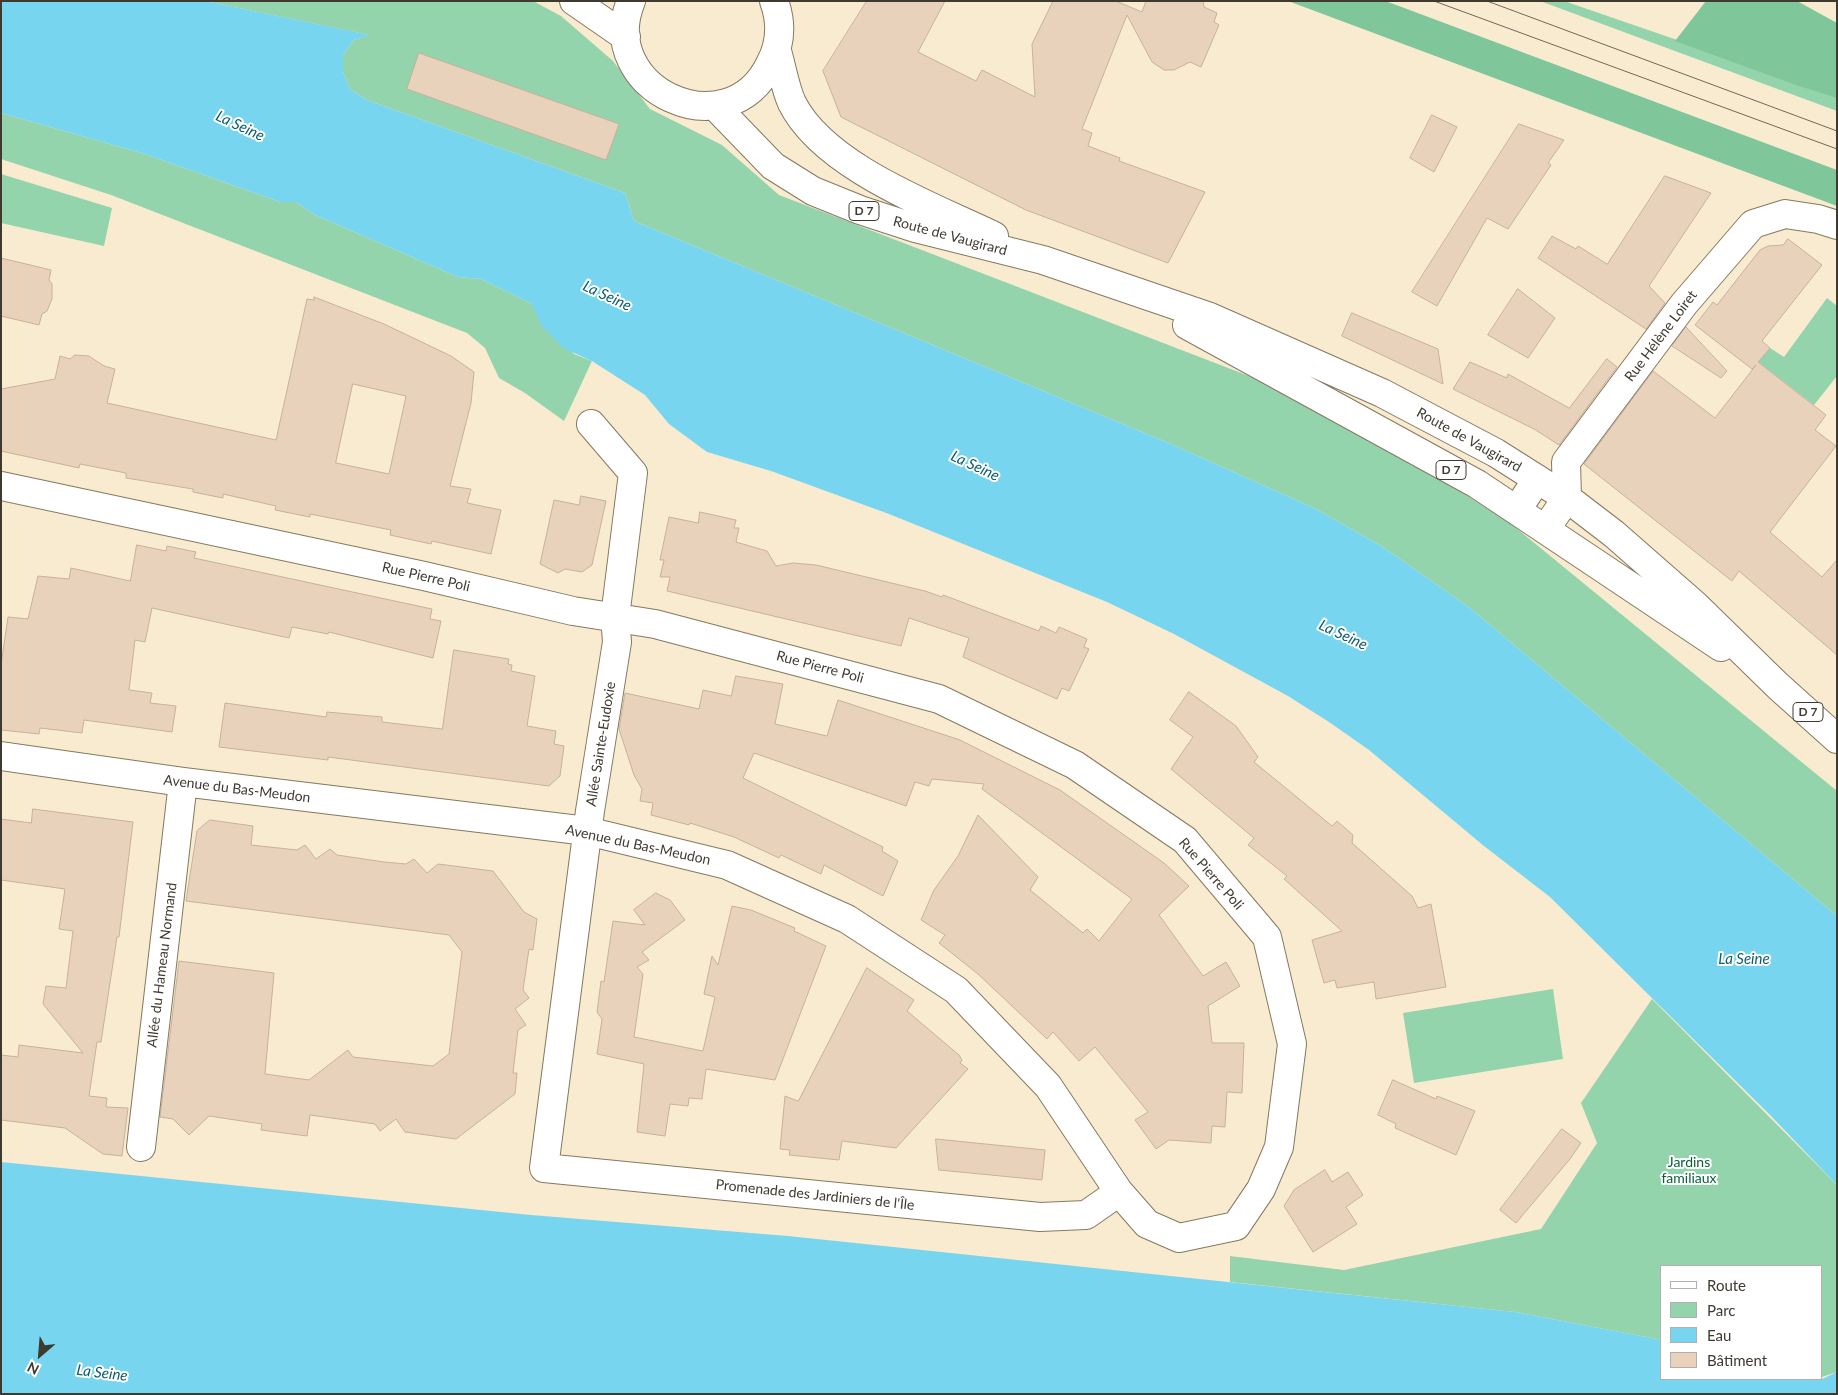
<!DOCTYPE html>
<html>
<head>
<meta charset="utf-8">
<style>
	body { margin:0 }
	#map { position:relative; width:1838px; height:1395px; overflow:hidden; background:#f9ebd0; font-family:Lato,sans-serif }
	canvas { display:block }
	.frame { position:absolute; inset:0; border:2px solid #3f3a2f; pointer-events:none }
	.legend { position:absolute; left:1660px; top:1265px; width:162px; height:115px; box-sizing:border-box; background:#fff; border:1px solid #b2b0ac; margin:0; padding:6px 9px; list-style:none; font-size:15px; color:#3f3a2f }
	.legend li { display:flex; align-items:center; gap:10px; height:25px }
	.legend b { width:25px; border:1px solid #b2b0ac }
	.north { position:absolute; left:15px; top:1330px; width:50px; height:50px; -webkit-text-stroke:4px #fff; paint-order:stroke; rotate:207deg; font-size:14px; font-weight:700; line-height:20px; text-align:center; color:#3f3a2f }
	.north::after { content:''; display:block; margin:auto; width:18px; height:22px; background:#3f3a2f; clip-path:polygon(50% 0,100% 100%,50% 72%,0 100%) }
</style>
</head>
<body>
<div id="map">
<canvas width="1838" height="1395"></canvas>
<div class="frame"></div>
<ul class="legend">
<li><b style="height:6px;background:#fff"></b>Route</li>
<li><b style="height:14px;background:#94d4ac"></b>Parc</li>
<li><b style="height:14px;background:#78d5ef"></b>Eau</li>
<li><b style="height:14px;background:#e9d2bc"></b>Bâtiment</li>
</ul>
<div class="north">N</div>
</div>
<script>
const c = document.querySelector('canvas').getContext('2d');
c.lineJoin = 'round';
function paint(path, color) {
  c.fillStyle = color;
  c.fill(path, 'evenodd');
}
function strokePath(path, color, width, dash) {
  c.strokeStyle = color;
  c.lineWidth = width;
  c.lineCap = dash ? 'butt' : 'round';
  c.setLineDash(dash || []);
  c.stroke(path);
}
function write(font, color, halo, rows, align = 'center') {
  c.font = font + ' Lato,sans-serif';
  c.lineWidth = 4;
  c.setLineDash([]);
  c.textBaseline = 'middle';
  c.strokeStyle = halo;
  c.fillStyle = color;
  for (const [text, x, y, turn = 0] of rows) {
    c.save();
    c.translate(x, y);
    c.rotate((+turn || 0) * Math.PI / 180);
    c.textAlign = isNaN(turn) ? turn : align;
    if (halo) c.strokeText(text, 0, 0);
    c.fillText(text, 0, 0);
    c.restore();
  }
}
paint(new Path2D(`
	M205,1H533L561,16L613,61L650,109L722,145L779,195L1249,376L1403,455L1510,523L1837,791V916L1470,608L1383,547L1316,509L1171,444L634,221L625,193L367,100L350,89L343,72V55L354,40L369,35Z
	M1540,1H1564L1837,95V111Z
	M1,113L145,154L280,202H296L315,215L458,277L481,279L532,304L574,354L592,361L564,421L525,393L499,378L485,348L467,333L111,195L1,159Z
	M1,174L112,208L104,246L1,223Z
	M1827,298L1837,306V376L1814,405L1758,362L1770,348L1784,357Z
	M1553,989L1563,1059L1414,1083L1403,1013Z
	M1652,999L1837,1185V1372L1822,1377V1266H1662V1340L1515,1312L1230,1282V1256L1344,1270L1541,1229L1597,1143L1581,1103Z`), '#94d4ac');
paint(new Path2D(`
	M1288,1H1385L1399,6L1837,170V206Z
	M1706,1H1797L1837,23V98L1796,85L1675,41Z`), '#7fc69b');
paint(new Path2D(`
	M1,1H205L370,35L354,40L343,55V72L350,89L367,100L625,193L634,221L1171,444L1316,509L1383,547L1470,608L1837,916V1185L1771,1116L1550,897L1484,846L1369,750L1329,722L1288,696L1174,634L1107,602L889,514L771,471L707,452L669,424L645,395L592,361L563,348L541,325L532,304L481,279L458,277L315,215L296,202H280L145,154L1,113Z
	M1,1162L531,1215L788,1236L1515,1312L1662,1340V1379H1822L1837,1372V1394H1Z`), '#78d5ef');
const building = new Path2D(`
	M867,1H945L918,52L976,81L982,70L1035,97L1032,44L1053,1H1116L1142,12L1146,1H1203L1204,7L1217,13L1214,22L1219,25L1201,67L1190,62L1174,70H1164L1152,62L1127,15L1082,129L1092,133L1088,146L1120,158L1119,161L1205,192L1168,263L1026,210L841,117L823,71Z
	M419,53L619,124L606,160L407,89Z
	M1432,115L1457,127L1434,172L1410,158Z
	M1519,124L1564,140L1548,163L1551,165L1508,229L1487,218L1437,306L1412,292Z
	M1665,176L1711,193L1649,286L1665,303L1646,329L1538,258L1552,236L1576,249L1578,246L1607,264Z
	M1788,239L1822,265L1762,341L1770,348L1758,362L1826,415L1815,430L1836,446L1770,532L1822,577L1837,560V655L1739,571L1732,581L1584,464L1653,371L1715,418L1756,365L1752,369L1695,325L1713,302L1717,305L1760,250L1768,246L1783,245Z
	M1,258L51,270L49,280L52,284V299L47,311L42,314L39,325L1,316Z
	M1518,289L1555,318L1528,358L1488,335Z
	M314,297L384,324L451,356L474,372L471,403L450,486L471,489L467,503L501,510L491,554L432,541L431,544L390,535L391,530L310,514V517L275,510L276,506L223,494V498L193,492V489L126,478V473L80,464L79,468L1,451V389L55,379L60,356L70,359L75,355L89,356L104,366L115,369L107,403L276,440L307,299L314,300ZM353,384L406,396L389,474L336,463Z
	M1352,313L1438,349L1443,384L1342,336Z
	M1686,327L1727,371L1721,378L1672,346Z
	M1607,359L1617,367L1559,445L1534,429L1453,389L1470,362L1507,378L1508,374L1569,408Z
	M581,496L606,501L592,565L582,572L565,569L558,573L540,564L554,500L579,505Z
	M700,512L736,520L734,528H739L736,542L767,551L776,566L793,563L816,565L925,591L942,597L943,595L1039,631L1041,626L1056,633L1059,627L1087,639L1084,647L1089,649L1069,691L1062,688L1057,699L963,657L969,638L909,618L901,646L667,591L670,577H660L664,560H660L669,517L698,523Z
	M137,545L166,551L167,546L196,552L194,558L432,609L430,619L441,621L433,658L329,632L328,634L292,627L289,638L152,608L145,642L135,640L129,690L152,693L150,703L176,706L172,732L84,720L82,733L40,728L39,734L1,730V665L8,617L28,619L38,576L69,579L71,568L130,581Z
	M454,650L509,659L508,664L512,665L511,671L535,676L527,726L556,731L554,744L564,746L560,776L549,786L328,757V760L219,747L225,703L326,717L327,712L382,717V722L442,729Z
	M736,676L783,684L775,724L827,736L838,700L960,740L1060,790L1164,863L1189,886L1159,915L1203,976L1226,962L1240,986L1208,1006L1212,1043H1244L1242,1093L1227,1092L1225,1127L1212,1126L1211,1143L1169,1140L1156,1149L1135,1120L1148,1112L1095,1047L1079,1061L1053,1032L1047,1039L978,974L939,943L945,935L921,920L934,890L958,856L978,815L1038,877L1030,890L1083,933L1087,929L1099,941L1132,899L982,789L984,784L932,779L929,786L915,782L906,806L754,753L743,778L883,847L882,851L898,861L883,896L824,865L821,874L781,855L779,858L734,837L690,823L689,825L651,815L653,803L640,801L642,789L634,775L619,729L625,693L699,709L703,690L731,696Z
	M1189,692L1236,726L1258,757L1254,762L1332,826L1337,821L1353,835L1352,843L1412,896L1418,908L1431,904L1446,987L1376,999L1374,982L1337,988L1335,980L1324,983L1312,940L1342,931L1284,879L1287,876L1248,845L1254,838L1171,769L1193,737L1170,720Z
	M33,809L133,822L119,937H117L101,1042H97L89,1096L107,1098L106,1107L128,1108L122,1156L103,1154L65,1128L1,1120V1055L18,1057L19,1045L83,1053L43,1004L46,986L66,988L73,931L59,929L65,889L1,880V819L31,823Z
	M210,820L253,826L251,845L297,850L305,845L316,859L330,849L337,855L384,862L406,864L414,859L427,873L438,864L493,871L524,912L537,919L533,950L529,949L523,990L529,998L515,1009L526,1025L518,1030L513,1073H517L515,1094L456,1139L405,1132L396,1119L380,1131L375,1124L310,1115L307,1136L261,1130L262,1124L209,1116L189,1135L173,1119L160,1117L179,961L274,973L265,1074L309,1080L348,1050L353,1057L433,1066L449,1054L462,952L449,935L186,901L197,831Z
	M656,893L670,900L685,920L642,952L649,960L637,967L643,974L634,1037L703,1051L715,997L704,994L712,956L718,965L732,906L751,910L795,928L794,931L826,946L775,1080L706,1069L702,1099L689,1098L688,1106L670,1104L665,1136L637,1132L644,1064L597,1054L602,1019L597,1012L601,981L604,982L613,921L645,925L634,910Z
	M867,968L914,1000L907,1011L959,1055L962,1060L960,1063L968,1069L896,1148L842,1141L839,1160L789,1155L790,1150L780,1149L785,1096L798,1101Z
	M1393,1080L1436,1099L1437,1096L1475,1111L1456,1155L1395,1128L1396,1124L1378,1115Z
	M1562,1129L1581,1143L1570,1159L1516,1223L1500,1210Z
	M936,1139L1045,1150L1042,1180L939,1170Z
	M1325,1170L1332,1182L1348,1172L1363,1195L1346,1207L1357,1224L1313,1252L1284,1206L1294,1190Z`);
paint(building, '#e9d2bc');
strokePath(building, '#c7b19c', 1);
const minor = new Path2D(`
	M591,424L633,473L615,617L617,642L590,811L544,1168L1040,1217L1086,1215L1119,1192
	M1,486L424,576L573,611L655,624L939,699L1075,765L1185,840L1267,937L1292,1044L1279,1147L1261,1189L1236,1226L1179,1238L1147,1224L1119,1192L1048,1086L956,990L847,919L727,865L587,831L183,782L1,756
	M1517,510L1537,479
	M1546,528L1567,498L1566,462L1684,304L1753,224L1785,214L1818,219L1837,225
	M141,1147L183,782`);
const primary = new Path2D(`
	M574,1L626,37
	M631,1C595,89 728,151 770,64C781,44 782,23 774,1
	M777,51C782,68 785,88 792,103C824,167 932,206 994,236
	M715,106L773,166L813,191L860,210L915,228L1043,260L1210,317L1382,393L1496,453L1567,498L1614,534L1695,605L1778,686L1837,739
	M1187,325L1477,484L1721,647`);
strokePath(minor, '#857960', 30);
strokePath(primary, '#857960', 30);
strokePath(minor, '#fff', 28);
strokePath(primary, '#fff', 28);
strokePath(new Path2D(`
	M1434,1L1837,149
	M1487,1L1837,131`), '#6f6859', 1);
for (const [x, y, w] of [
	[864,211,30],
	[1451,470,30],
	[1808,712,30]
]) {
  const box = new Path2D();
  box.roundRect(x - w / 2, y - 9.5, w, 19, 4);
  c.fillStyle = '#fff';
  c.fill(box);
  strokePath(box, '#3f3a2f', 1);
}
write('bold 12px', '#3f3a2f', null, [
	["D 7",864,211],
	["D 7",1451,470],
	["D 7",1808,712]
]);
write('14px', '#3f3a2f', '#fff', [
	["Route de Vaugirard",950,236,15],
	["Rue Hélène Loiret",1661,336,-53],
	["Route de Vaugirard",1469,440,29],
	["Rue Pierre Poli",426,577,13],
	["Rue Pierre Poli",820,667,15],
	["Allée Sainte-Eudoxie",601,744,-81],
	["Avenue du Bas-Meudon",237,789,7],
	["Avenue du Bas-Meudon",638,845,12],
	["Rue Pierre Poli",1211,874,49],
	["Allée du Hameau Normand",162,965,-83],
	["Promenade des Jardiniers de l'Île",815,1195,6]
]);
write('14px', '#086038', '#fff', [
	["Jardins",1689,1162],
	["familiaux",1689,1178]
]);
write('italic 15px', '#0c5d6e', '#fff', [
	["La Seine",240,126,25],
	["La Seine",607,296,25],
	["La Seine",975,466,25],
	["La Seine",1343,635,25],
	["La Seine",1744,959],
	["La Seine",102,1373,7]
]);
</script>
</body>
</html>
